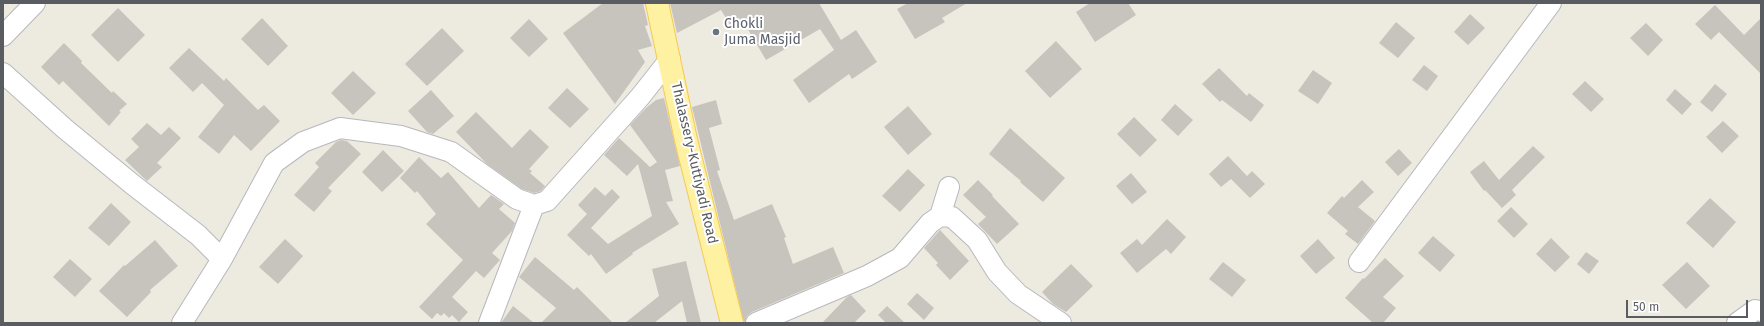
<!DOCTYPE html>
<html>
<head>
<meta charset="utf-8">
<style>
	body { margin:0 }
	#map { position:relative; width:1764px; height:326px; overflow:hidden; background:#edeae0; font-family:"Fira Sans",sans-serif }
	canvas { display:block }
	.frame { position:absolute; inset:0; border:4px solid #595d62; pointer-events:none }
	.scale { position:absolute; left:1626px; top:300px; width:122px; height:18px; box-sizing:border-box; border:2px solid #595d62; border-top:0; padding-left:5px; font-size:12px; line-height:14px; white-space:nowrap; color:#595d62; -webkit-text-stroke:3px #fff; paint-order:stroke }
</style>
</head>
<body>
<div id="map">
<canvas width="1764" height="326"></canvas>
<div class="frame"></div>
<div class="scale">50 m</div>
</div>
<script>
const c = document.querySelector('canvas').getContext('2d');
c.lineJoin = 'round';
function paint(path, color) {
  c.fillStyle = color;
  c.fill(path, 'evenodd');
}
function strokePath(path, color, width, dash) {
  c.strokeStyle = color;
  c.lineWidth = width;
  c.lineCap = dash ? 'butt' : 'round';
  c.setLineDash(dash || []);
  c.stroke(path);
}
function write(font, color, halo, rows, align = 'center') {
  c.font = font + ' "Fira Sans",sans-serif';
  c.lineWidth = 4;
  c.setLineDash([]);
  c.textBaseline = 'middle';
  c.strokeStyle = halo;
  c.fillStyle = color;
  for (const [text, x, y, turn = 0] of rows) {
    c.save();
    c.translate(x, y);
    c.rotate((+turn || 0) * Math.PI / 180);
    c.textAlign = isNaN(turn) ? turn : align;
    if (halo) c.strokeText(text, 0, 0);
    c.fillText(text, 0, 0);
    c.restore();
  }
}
paint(new Path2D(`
	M603,3H643L648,25L645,26L652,46L638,50L645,62L615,104L563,33Z
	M670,3H819L841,40L856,30L877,62L852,79L849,74L809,103L793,80L834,50L820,29L766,60L743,21L732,28L721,10L677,33Z
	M908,3H967L942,18L945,22L915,39L897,9Z
	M1090,3H1128L1136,15L1095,42L1076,12Z
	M1715,5L1744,35L1761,18V74L1719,32L1711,40L1695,24Z
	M118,8L145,35L118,62L91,35Z
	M1470,14L1485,28L1468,45L1454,32Z
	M262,18L288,46L268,66L241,39Z
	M529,19L548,39L529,57L510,38Z
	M1396,22L1415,38L1398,58L1379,43Z
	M1646,23L1663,40L1648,56L1630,38Z
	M442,28L464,51L427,86L405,64Z
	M1056,41L1082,69L1050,98L1025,71Z
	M64,43L82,61L81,63L112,93L113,91L127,104L119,111L121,112L109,126L63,81L59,85L41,67Z
	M189,48L224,81L226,78L258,110L264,105L280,121L251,151L234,135L219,154L198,137L224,105L202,83L193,92L169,68Z
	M1424,65L1438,76L1427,91L1412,80Z
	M1219,68L1247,96L1249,93L1264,105L1251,122L1222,100L1220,102L1202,84Z
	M1313,70L1332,83L1318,104L1298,91Z
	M353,71L376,93L353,115L331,93Z
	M1585,81L1604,99L1591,112L1572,94Z
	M1715,84L1727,94L1712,112L1700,102Z
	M567,88L589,109L570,128L548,108Z
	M1675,89L1692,104L1682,115L1666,100Z
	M431,90L454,116L433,134L427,132L408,111Z
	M664,98L680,166L665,170L673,201L666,202L679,224L632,253L633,254L606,274L591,254L589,256L567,235L587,214L578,205L595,187L605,196L612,189L620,197L591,228L608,244L652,216L638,164L627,176L604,155L619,138L650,167L657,162L630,125L646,108L656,100Z
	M716,100L722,124L709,128L720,170L717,171L734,220L772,204L786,237L784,238L793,264L833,247L844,273L752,312L747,316L744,323L692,107Z
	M1175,104L1193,120L1178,136L1161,120Z
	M908,106L932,134L908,155L884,127Z
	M476,112L512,148L530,129L549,147L529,169L532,171L530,173L545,186L541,191L534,193L522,189L487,164L456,132Z
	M1134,117L1157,140L1140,157L1117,134Z
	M1723,121L1739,136L1722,153L1706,137Z
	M147,123L161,135L169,127L181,138L157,163L162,167L147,181L125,160L139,147L131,139Z
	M1010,128L1065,178L1043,202L1020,182L1021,181L989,154Z
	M341,140L347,141L361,154L328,188L332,191L314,212L294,195L319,167L315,163L336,142Z
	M1533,146L1545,157L1512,190L1516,195L1502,208L1485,190L1484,191L1470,172L1484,161L1499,180Z
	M1399,149L1412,163L1398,176L1385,162Z
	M383,150L404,171L382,192L362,172Z
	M1228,156L1247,176L1252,171L1265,184L1250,198L1231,179L1221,187L1209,174Z
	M419,157L441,178L448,172L479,208L491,195L504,204L499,209L515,223L512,231L492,253L500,260L484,278L476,271L452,297L468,312L459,322L452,315L449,318L444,313L441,316L437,313L432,319L419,307L463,260L426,224L436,214L417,191L415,193L400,178Z
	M908,169L925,185L900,212L882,196Z
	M1131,173L1147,192L1132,204L1116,186Z
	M978,180L993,195L992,196L1019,224L997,244L978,224L986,217L963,195Z
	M1362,180L1374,192L1358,207L1375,221L1358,244L1345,234L1348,231L1327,213L1342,196L1344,198Z
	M1710,198L1736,222L1713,248L1686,223Z
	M111,203L131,222L109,246L88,228Z
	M1511,207L1528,224L1514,238L1497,221Z
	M1167,219L1186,237L1171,254L1166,249L1137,273L1120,253L1137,239L1142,245Z
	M940,230L969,261L950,280L936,265L938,263L924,248Z
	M1433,236L1455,255L1440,272L1418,253Z
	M1551,238L1570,257L1555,272L1536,254Z
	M285,239L303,256L278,284L259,267Z
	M1318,239L1335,258L1316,274L1300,256Z
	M155,240L178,266L150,290L151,292L127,317L99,291L124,265L125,266Z
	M1586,252L1599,261L1589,274L1577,264Z
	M535,257L574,290L577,287L613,323H541L556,308L519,277Z
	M1385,258L1404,276L1383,297L1396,308L1383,323H1373L1345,298L1363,278L1364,279Z
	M70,259L92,279L75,297L53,277Z
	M686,261L701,323H687L682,301L654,323H625L659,296L652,269Z
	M1223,262L1246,280L1232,297L1209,279Z
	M1687,262L1710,286L1686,309L1662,285Z
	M1071,264L1093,286L1066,312L1053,304L1042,292Z
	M917,293L934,308L924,320L907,304Z
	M851,295L866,311L854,323H822L847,297Z
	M513,306L534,323H501Z
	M887,306L905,323H886L878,315Z`), '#c7c4bd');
const minor = new Path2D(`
	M3,36L35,3
	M3,73L64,128L132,184L198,235L222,259L182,323
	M940,216L949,187
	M222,259L274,163L303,142L340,128L401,136L451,152L517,199L534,205L547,201L640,97L670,59
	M1359,262L1551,3
	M489,323L534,205
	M756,323L867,276L900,258L930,223L940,216L952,217L977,240L997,272L1018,294L1061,323
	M1737,323L1755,310L1761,311`);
const primary = new Path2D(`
	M657,3L686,140L732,323`);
strokePath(minor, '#b6b8bd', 22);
strokePath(primary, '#f5c951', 24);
strokePath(minor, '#fff', 20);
strokePath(primary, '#fff1a2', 22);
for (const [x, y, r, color] of [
	[716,32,4,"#6b7280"]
]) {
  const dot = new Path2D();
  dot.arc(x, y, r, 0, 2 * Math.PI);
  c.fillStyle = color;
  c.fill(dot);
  strokePath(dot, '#fff', 1.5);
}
write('14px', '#5b616d', '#fff', [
	["Chokli",724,24],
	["Juma Masjid",724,40]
], 'left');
write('14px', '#595d62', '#fff', [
	["Thalassery-Kuttiyadi Road",694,163,77]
]);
</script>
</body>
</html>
